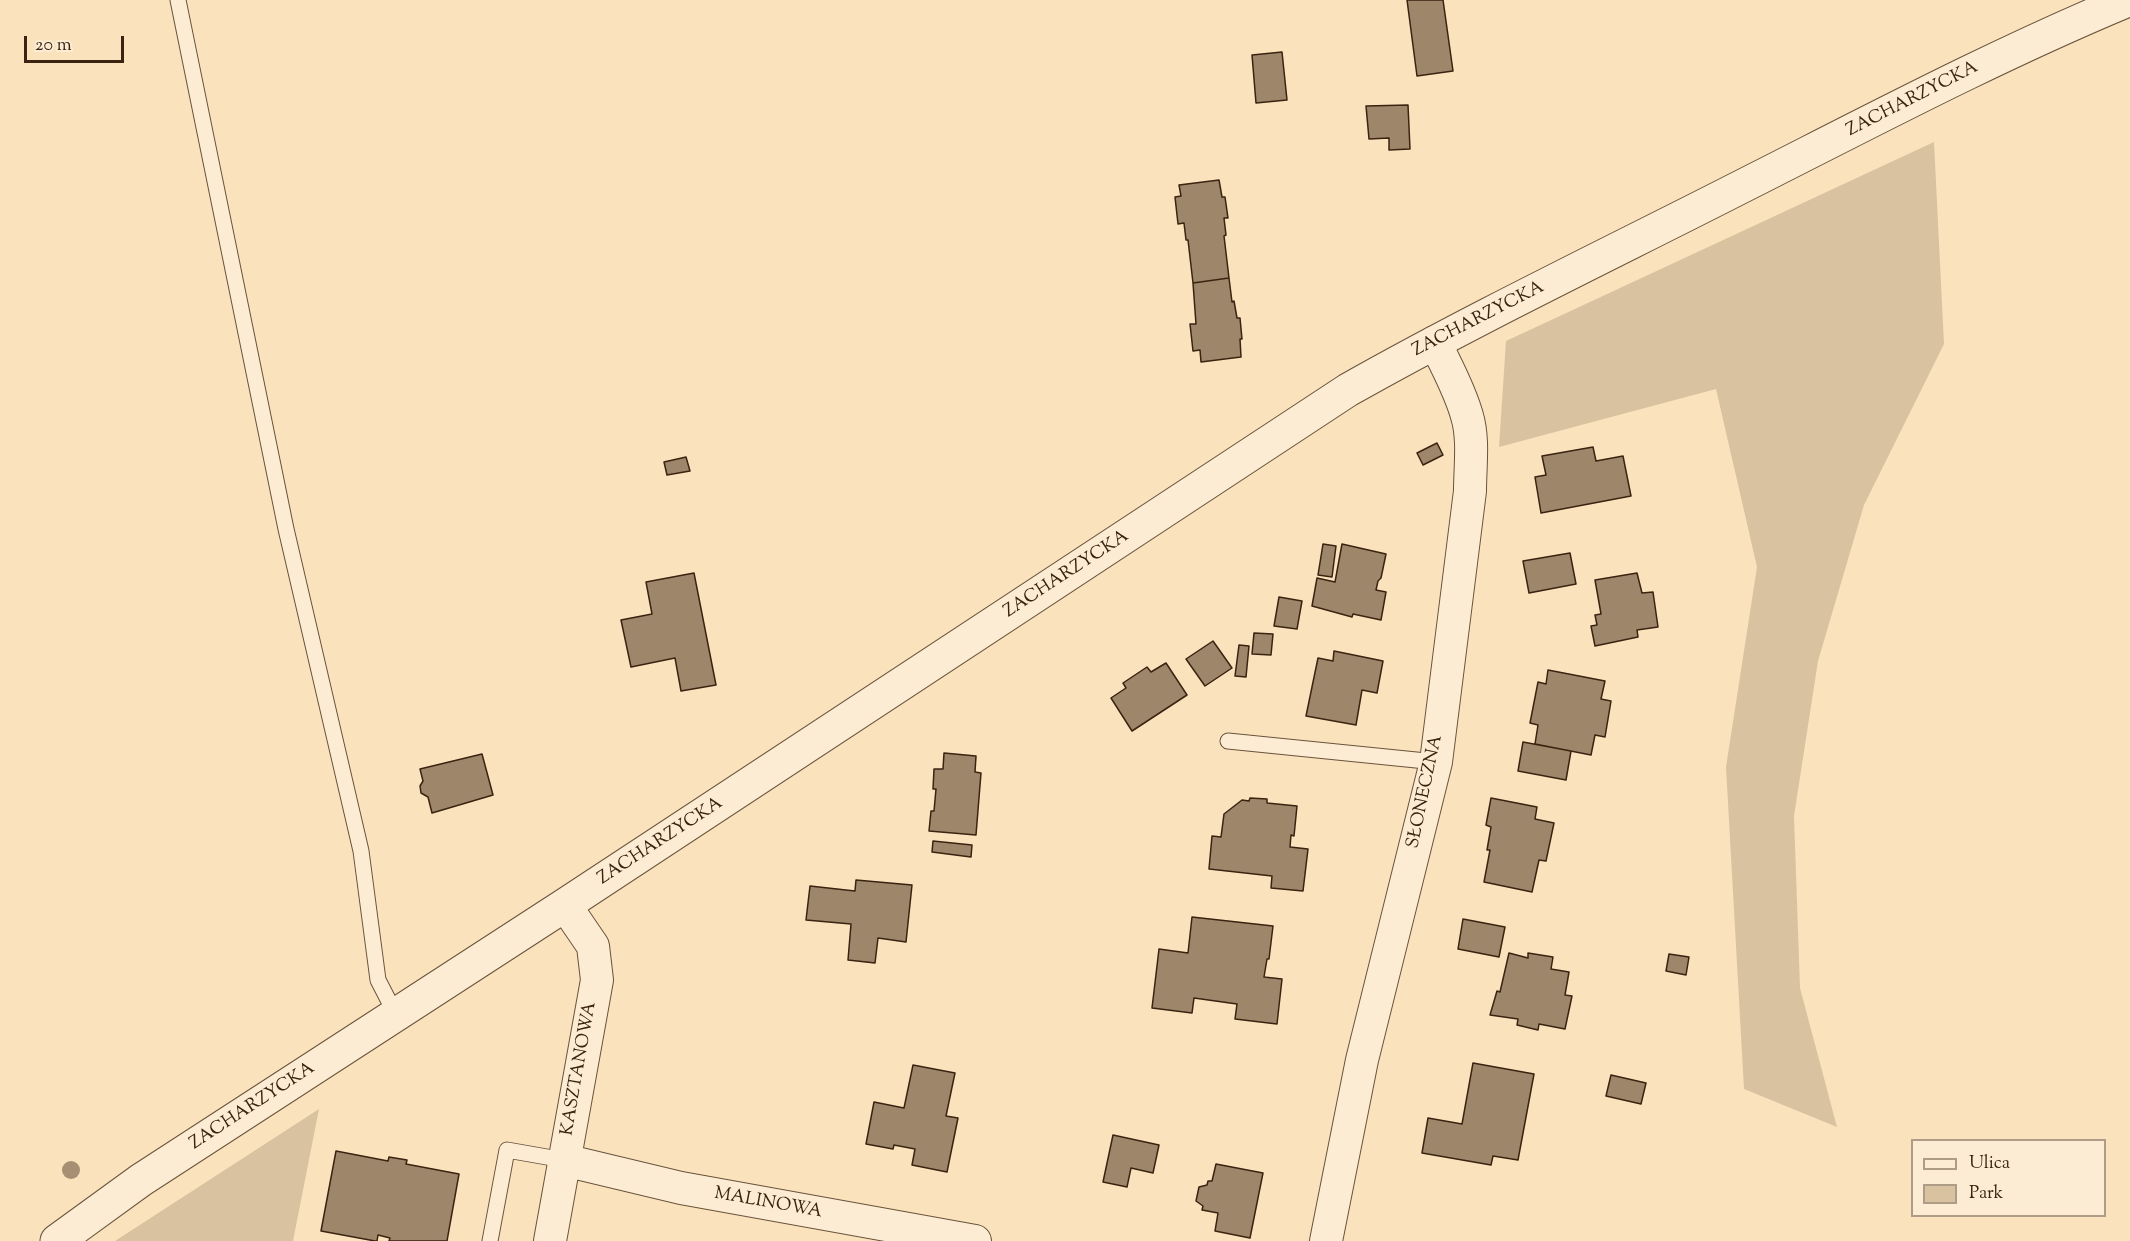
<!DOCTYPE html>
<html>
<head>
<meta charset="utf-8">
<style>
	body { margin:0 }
	#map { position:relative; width:2130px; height:1241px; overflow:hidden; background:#fae2bd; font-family:"Sorts Mill Goudy",serif }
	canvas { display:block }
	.legend { position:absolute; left:1911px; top:1139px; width:195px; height:78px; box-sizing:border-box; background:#fcecd4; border:2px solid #ae9c86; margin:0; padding:8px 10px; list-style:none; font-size:18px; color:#3a2310 }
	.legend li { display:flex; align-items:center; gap:12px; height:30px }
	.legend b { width:30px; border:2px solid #ae9c86 }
	.scale { position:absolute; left:24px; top:36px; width:100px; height:27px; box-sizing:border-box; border:3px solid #3a2310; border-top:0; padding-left:8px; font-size:18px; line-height:21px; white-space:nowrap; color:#3a2310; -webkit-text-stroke:4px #fcecd4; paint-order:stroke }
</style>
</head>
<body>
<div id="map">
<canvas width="2130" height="1241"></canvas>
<ul class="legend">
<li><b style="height:8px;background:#fcecd4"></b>Ulica</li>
<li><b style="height:16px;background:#d9c2a0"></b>Park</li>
</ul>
<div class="scale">20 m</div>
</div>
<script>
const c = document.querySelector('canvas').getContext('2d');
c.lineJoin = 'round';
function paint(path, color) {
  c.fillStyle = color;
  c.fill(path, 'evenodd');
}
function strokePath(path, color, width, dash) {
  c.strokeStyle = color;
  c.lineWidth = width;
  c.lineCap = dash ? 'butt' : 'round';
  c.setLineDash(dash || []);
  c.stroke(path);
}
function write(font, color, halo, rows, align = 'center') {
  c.font = font + ' "Sorts Mill Goudy",serif';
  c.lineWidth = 4.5;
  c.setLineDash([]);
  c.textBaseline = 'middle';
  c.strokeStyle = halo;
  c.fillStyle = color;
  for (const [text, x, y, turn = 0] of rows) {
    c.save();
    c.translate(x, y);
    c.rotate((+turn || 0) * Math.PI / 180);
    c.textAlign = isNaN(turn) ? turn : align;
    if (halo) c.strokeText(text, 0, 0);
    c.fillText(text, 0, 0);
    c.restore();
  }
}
paint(new Path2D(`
	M1934,142L1944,344L1864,505L1818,661L1794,816L1800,988L1837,1127L1744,1089L1726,767L1757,567L1716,389L1499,447L1506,341Z
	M319,1109L293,1241H115Z`), '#d9c2a0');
const building = new Path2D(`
	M1407,0H1443L1453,71L1417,76Z
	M1282,52L1287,100L1256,103L1252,55Z
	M1408,105L1410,149L1389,150V138L1369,139L1366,106Z
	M1219,180L1222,197H1225L1228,218H1224L1226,235L1224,236L1229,278L1193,283L1188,240H1186L1184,223L1178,224L1175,197L1181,196L1179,185Z
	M1229,278L1232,302L1234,301L1237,318H1240L1242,339H1240L1241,357L1201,362L1200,350L1193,351L1190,324H1196L1193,283Z
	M1437,443L1443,455L1423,465L1417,453Z
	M1593,447L1596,461L1623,456L1631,496L1541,513L1535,477L1546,475L1542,456Z
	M686,457L690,471L667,475L664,462Z
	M1323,544L1336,546L1332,577L1318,575Z
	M1342,544L1386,554L1381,578L1378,581L1376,590L1386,592L1381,620L1353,614L1352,617L1312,606L1317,578L1335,582Z
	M1570,553L1576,584L1529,593L1523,561Z
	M694,573L716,685L681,691L675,658L631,667L621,620L652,614L646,582Z
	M1637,573L1642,593L1653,592L1658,627L1637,630L1638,637L1595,646L1591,626L1597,625L1595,615L1601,614L1595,580Z
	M1279,597L1302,601L1297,629L1274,626Z
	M1254,633L1273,634L1271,655L1252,654Z
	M1213,641L1232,668L1205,686L1186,659Z
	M1239,645L1249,646L1246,677L1235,676Z
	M1334,651L1383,661L1377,693L1362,690L1356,725L1306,716L1318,658L1333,661Z
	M1166,663L1187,695L1132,731L1111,698L1126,688L1123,683L1147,667L1151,672Z
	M1548,670L1605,681L1601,699L1611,701L1605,737L1595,735L1591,755L1535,744L1538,725L1530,723L1538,682L1546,684Z
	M1523,742L1571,751L1566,780L1518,771Z
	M944,753L976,756L975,772L981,773L976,835L929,831L931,811H934L936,789H933L934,769H943Z
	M482,754L493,795L432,813L428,797L421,793L420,786L423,781L420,769Z
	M1250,798L1267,799V803L1297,806L1294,836L1291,835L1290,847L1308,849L1303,891L1271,888L1272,876L1209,869L1212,836L1221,837L1224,814L1242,800L1249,801Z
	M1491,798L1537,807L1535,819L1554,823L1546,861L1539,860L1532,892L1484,882L1490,850H1487L1491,827L1486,825Z
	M933,841L972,845L971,857L932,852Z
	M856,880L912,885L906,942L878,938L875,963L848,960L851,924L806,920L810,886L855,891Z
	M1192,917L1273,926L1269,959H1267L1264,977L1282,979L1277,1024L1235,1019L1237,1004L1194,998L1192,1013L1152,1008L1159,949L1188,953Z
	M1463,919L1505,927L1499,957L1458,949Z
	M1509,953L1528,958V953L1553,957L1551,969L1569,972L1565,995L1572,996L1565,1029L1539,1024L1538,1030L1517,1025L1518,1019L1490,1015L1497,991L1500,992Z
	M1669,954L1689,957L1686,975L1666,971Z
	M1473,1063L1534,1074L1518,1160L1493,1156L1491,1165L1422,1153L1428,1118L1462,1124Z
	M913,1065L955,1073L946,1116L958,1118L947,1172L912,1165L915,1149L894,1145L893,1149L866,1144L874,1102L904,1108Z
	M1611,1075L1646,1083L1641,1104L1606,1096Z
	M1113,1135L1159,1145L1153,1173L1131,1168L1127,1187L1103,1182Z
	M336,1151L388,1161L389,1157L407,1160L406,1164L459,1174L447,1241H389L390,1238L378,1235L377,1241H375L321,1231Z
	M1216,1164L1263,1173L1250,1238L1215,1231L1218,1213L1202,1210L1203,1206L1196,1201L1199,1187L1207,1185L1208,1181H1212Z`);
paint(building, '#9e866a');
strokePath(building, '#3a2310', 1.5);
const service = new Path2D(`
	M178,0L286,529L361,851L378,980L396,1015
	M1228,741L1436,762
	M490,1241L507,1150L564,1160`);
const minor = new Path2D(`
	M564,1160L681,1188L975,1241
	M550,1241L597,980L593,946L565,905
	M1326,1241L1362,1060L1436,762L1470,491C1470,467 1474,439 1467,416C1460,390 1446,366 1435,342`);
const tertiary = new Path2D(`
	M57,1241L141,1180L565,905L1348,390C1472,320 1601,258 1727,194C1860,127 1991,57 2128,0`);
strokePath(service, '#6a533b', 17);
strokePath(minor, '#6a533b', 34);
strokePath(tertiary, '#6a533b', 35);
strokePath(service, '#fcecd4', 15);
strokePath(minor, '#fcecd4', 32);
strokePath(tertiary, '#fcecd4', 33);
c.fillStyle = '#a68f72';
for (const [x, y] of [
	[71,1170]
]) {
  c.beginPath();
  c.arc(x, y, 9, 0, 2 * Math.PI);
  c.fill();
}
write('18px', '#3a2310', '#fcecd4', [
	["ZACHARZYCKA",1913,100,-27],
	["ZACHARZYCKA",1479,320,-27],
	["ZACHARZYCKA",1067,575,-33],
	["SŁONECZNA",1426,792,-78],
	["ZACHARZYCKA",661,842,-33],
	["KASZTANOWA",580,1069,-80],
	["ZACHARZYCKA",253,1107,-33],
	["MALINOWA",768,1204,10]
]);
</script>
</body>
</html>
